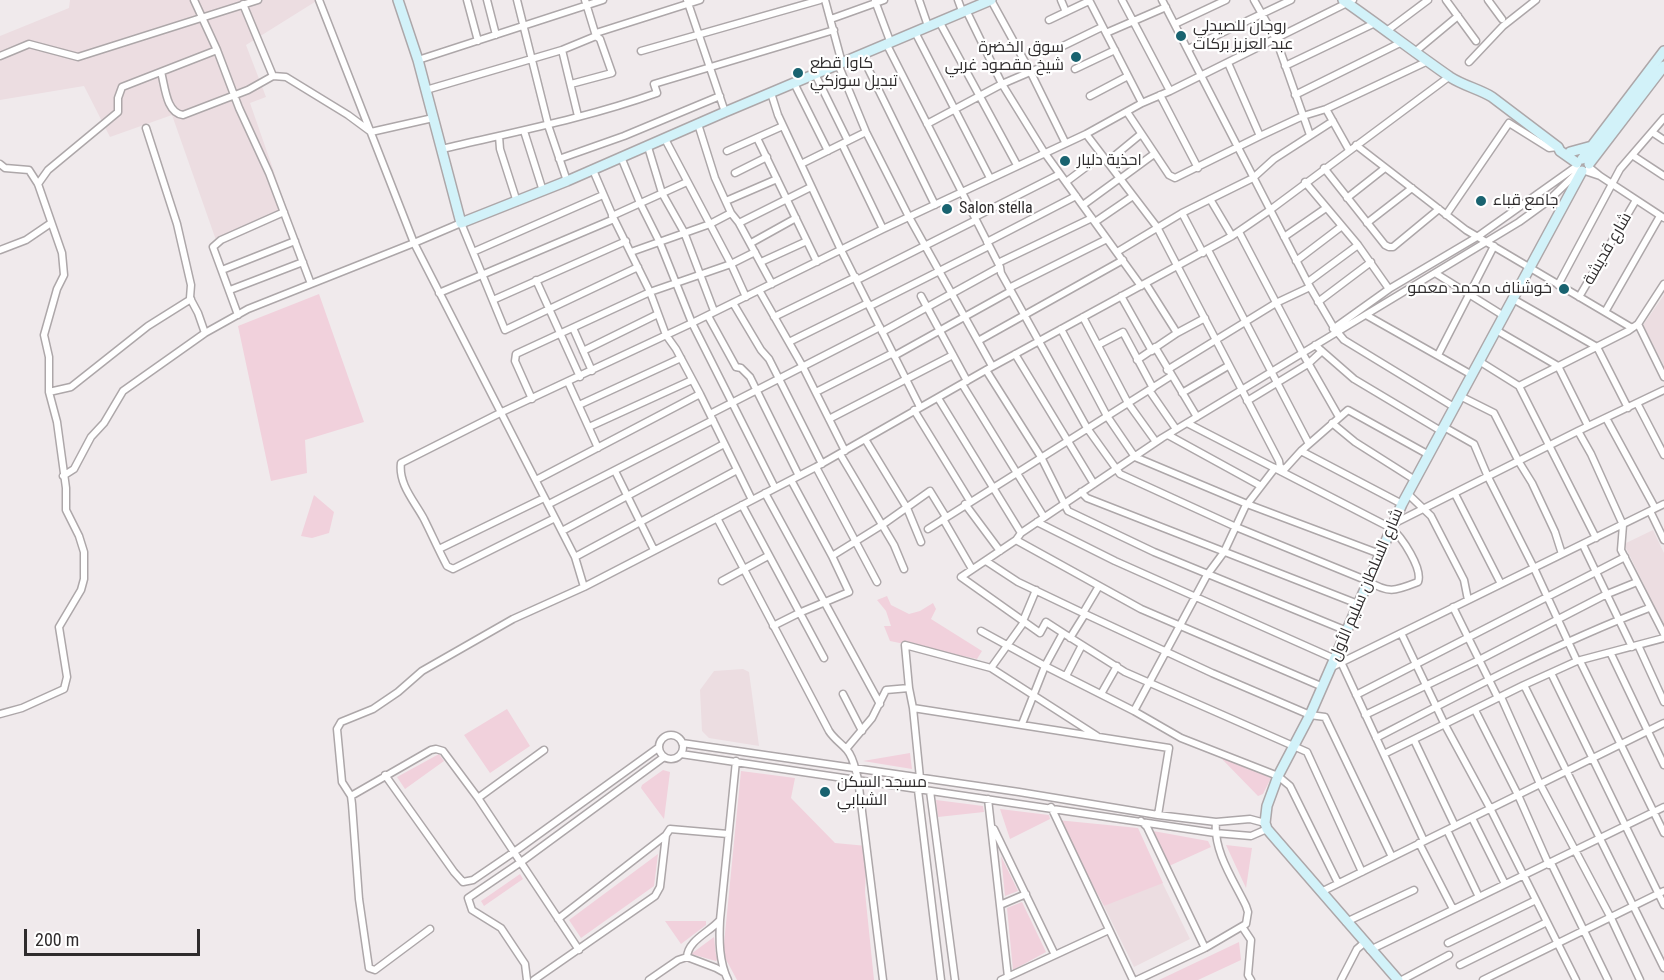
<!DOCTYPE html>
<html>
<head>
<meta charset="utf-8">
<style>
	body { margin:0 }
	#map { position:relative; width:1664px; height:980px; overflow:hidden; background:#f0eaec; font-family:"Roboto Condensed",sans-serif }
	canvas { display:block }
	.scale { position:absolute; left:24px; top:929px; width:176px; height:27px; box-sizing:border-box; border:3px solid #2f2c2d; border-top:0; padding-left:8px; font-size:18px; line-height:21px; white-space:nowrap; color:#2f2c2d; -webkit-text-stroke:4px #fff; paint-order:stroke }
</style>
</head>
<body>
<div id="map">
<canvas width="1664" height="980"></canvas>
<div class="scale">200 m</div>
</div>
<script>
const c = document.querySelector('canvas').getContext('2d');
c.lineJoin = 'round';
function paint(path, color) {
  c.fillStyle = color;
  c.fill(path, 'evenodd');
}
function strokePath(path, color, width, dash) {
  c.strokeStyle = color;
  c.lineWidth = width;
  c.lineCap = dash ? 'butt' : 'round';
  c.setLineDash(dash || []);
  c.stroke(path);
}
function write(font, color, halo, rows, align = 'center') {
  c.font = font + ' "Roboto Condensed",Cairo,sans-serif';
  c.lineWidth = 4.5;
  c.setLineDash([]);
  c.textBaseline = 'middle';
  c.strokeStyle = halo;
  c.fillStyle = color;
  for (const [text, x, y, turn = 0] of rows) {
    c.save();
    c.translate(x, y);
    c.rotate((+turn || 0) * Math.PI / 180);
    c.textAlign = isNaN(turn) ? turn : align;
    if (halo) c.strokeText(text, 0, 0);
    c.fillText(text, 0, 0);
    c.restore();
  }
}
paint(new Path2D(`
	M70,0H318L246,45L266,97L250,103L288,212L217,243L172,115L110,137L84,86L0,100V36L69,8Z
	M1664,295V366L1643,325Z
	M1653,530L1664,553V626L1624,544Z
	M743,669L749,672L759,746L709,738L702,731L700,690L714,671Z
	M1160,878L1190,939L1134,967L1104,906Z`), '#ecdde1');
paint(new Path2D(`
	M319,294L364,422L305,440L307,473L271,481L238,326Z
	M314,495L334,512L329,533L312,538L301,536Z
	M887,596L891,605L909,614L920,611L933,603L936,609L931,619L982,651L977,659L890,641L884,626H891L886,611L877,600Z
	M507,709L530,746L490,773L464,735Z
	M910,753L912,769L863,761Z
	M439,754L444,761L405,789L397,777Z
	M1220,757L1271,778L1263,794L1258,796Z
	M663,770L670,772L664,819L641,788L642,785Z
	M741,771L795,778L791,798L835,843L867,846L865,892L874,980H737L723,954Z
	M936,800L983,806L984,812L938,817Z
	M1000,809L1049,815L1050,819L1010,839Z
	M1057,820L1138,828L1163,883L1104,906Z
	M1153,831L1208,841L1211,847L1169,866Z
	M1226,845L1252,848L1246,888Z
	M658,854L654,886L581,938L569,920Z
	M1001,856L1018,891L1005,896Z
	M520,874L523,879L484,906L481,901Z
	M1022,902L1046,952L1013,970L1007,908Z
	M665,921H706V925L681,944Z
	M714,937L716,955L718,959L716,961L691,954Z
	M1239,942L1241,960L1198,980H1159Z`), '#f1d1dc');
const street = new Path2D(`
	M194,0L217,50L239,108L269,173L311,284
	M319,0L414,243L461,223L505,330L638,267
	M467,0L478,41
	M487,0L496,35
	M517,0L549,128L567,181
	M687,0L725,112
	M825,0L842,63
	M919,0L928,26
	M958,0L962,11
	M991,0L1031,73L1065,142
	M1061,0L1066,12
	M1089,0L1142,103
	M1122,0L1170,91
	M1162,0L1310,287L1334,328L1344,340L1454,407
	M1254,0L1276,39L1310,135
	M1446,0L1476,41
	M1488,0L1502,19
	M875,1L890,41
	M966,10L1002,84L1044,152L1141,286
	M831,19L884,0
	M1049,20L1089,1
	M939,21L1017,165
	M1175,24L1226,0
	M1388,30L1428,0
	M915,32L990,178
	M596,33L700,0
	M1106,33L1166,7
	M886,43L1000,267L1001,273L1087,428L1120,474L1236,527L1368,581C1389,594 1395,591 1418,582C1423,569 1402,537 1391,528L1187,423
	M1063,46L1102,27
	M1188,49L1291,0
	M562,50L578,116
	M641,51L820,0
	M1416,51L1458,16
	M861,54L935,205
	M0,56L29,44L78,57L258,0
	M418,60L603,0
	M1469,62L1503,26L1536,0
	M1228,63L1260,136
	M838,64L866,132L909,217L992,366
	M1285,66L1375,23
	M1075,69L1115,50
	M161,72C165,86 166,113 183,115L248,90L273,76L243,4
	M815,74L848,141
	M273,76L286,77L348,115L371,132L433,118
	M794,83L828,151
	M571,84L612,73L600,39L596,36L585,0
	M426,90L562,50L596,36
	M771,93L778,115L841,250L920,407
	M1160,95L1198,168
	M1295,95L1402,42
	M1090,96L1128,76
	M1326,109L1349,150
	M1127,112L1169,175L1175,178L1260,136L1303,116L1326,109L1428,61
	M698,124L715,178L731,213L739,223L772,284
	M927,124L1002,84L1037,69
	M146,128L177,224L191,285L190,298L198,313L205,333
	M524,131L543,191
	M1652,132L1664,140
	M1086,134L1157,227L1279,461L1280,467L1284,469
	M499,136L500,149L517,202
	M757,138L817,262
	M665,139L731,264L746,297
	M842,144L883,229
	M1356,145L1466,230L1632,328
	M648,147L662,193L684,232L714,311
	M442,149C514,132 587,118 657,93L654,84L834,30
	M727,151L783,126
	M1632,155L1664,176
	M621,157L640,203L660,243L692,323L775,488
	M559,159L624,136L720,96
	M1107,162L1141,134
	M0,164L5,168L29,170L38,184L62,253L64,275L57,289L44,335L49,357V392L57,422L66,488V510L79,536L84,552V579L81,590L59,627L67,677L64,689L22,708L0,714
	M801,164L866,132
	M1589,167L1600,176L1664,218
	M1324,168L1385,245L1389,247H1393L1439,209
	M593,170L614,219L650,292L666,335L676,349L700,394L752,500
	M1585,171L1600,176
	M735,173L767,157
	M1120,179L1154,154
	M1066,182L1102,155
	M1305,182L1358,245L1389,289
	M38,184L48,170L118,112V98L122,87L217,50
	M1347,198L1385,168
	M1210,199L1232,236
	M726,201L777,179
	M1083,205L1120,178
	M1182,213L1203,253
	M1446,215L1509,123L1549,148L1558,147
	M612,216L687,182
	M975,217L1060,174
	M1095,222L1133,196
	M739,223L811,187
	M1367,223L1412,188
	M1239,232L1303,354L1339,417
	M1284,237L1326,208
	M987,242L1076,196
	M751,243L796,218
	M0,250L26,240L51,223
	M1208,250L1309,444
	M473,252L603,195
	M631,252L710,224L731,213
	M1117,252L1182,213L1253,178L1274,159L1333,121
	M1296,261L1342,226
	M761,262L807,241
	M998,263L1092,218
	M222,270L295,241
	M1435,273L1504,316
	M536,280L580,377
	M857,280L976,220
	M1308,282L1358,245
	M1146,284L1177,333
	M1558,285L1620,169L1664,118
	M1009,288L1107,239
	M230,290L303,262
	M759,290L803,367L845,451
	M439,293L614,219
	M921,296L967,381
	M1121,296L1152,351
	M1579,297L1636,200
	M1513,299L1597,347L1628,408
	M493,300L626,241
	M1318,302L1371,262
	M733,303L761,350L769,359L822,464
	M870,306L989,246
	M1605,312L1660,216
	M238,315L213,247L221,240L284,212
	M1366,315L1472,375
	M708,316L736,367L741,368L750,377L799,476
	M774,317L856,277
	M1083,317L1128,403L1156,442
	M1638,324L1664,377
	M573,328L592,371
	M1061,329L1107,416L1135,457L1247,504L1380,554
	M1333,329L1389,289L1477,237L1577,166
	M1496,330L1558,366L1588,426
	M882,332L1000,267
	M978,341L1123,260
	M789,342L868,303
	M1098,345L1123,332L1153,388
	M1315,345L1354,379L1441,431
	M1155,347L1197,417
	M583,351L658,314
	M1015,354L1094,484
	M1438,355L1494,246
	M894,356L1011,291
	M1137,360L1177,333L1205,318
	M1479,361L1519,386L1596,538
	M986,370L1041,457L1068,511L1154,552L1347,631
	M1167,370L1276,303L1310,287
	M568,382L598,448
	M962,384L1044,517
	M1519,386L1628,331L1638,324L1664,284
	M1149,390L1176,429
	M49,392L71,387L148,326L191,299
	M816,392L893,353
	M1182,393L1228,366
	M1460,396L1494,413L1519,462L1532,483L1555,532L1562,554
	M938,398L1021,533
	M532,399L515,361L516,354L650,292L731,264L755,252
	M1247,401L1308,364L1322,351
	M1637,403L1664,455
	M579,405L681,358
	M914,410L970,501
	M710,414L880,327
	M1606,418L1655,508
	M829,419L953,355
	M1332,423L1355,442L1415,480
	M589,427L692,380
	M1444,427L1474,444L1488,477L1534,568L1577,661
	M1578,431L1591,454L1623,525L1621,550L1664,634
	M1168,435L1261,486
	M865,439L907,508L921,542
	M1301,451L1402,504
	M840,454L894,545L904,569
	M816,467L877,582
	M615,471L654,550
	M1282,472L1301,451L1348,410L1429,455
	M63,476L74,469L91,437L104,423L123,391L205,333L248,309L414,243L575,557L584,587
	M536,480L700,394
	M1081,492L1087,498L1358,604
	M765,493L880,704
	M1408,494L1431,516L1464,580L1468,600
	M1455,494L1501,584
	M549,504L713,420
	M965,504L1000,551
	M742,505L824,658
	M1650,511L1664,540
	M555,518L453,569L447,566C439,551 432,535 424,519C415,502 398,484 401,463L502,412L692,323L883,229L1086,134L1142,103L1170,91L1353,0
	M717,518L829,731C834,739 841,743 847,750C854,758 855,769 858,779L883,980
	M943,519L972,569
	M1037,522L1115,561L1335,659
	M1393,524L1578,431L1664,390
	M928,529L1171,376
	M562,531L724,444
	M1016,540L1141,609L1323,687
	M1583,545L1632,647
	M439,549L544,498
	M832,556L882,525L930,491L946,517
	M575,557L737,470
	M986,561L1018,582L1083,613L1212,673L1310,715L1325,717L1392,857
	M722,581L768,556
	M1453,607L1498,698
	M1083,613L1099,586
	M1023,621L1036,590
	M773,626L799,613L849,592L832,556L791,480
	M981,631L1045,666L1134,711L1181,738L1278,776L1290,786L1338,883
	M1063,633L1046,622L1040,633L961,577L1016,540L1021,533L1162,438L1519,222L1548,201L1579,171
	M1401,633L1445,725L1490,808L1576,980
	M1070,638L1085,614
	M1638,645L1664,702
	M1611,654L1664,765
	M1580,661L1664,833
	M1341,662L1424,841
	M1332,667L1664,504
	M991,668L1097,736
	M1551,673L1664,905
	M1066,676L1082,645
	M1524,685L1664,968
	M909,688L913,708L920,778
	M843,694L862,731
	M1101,694L1117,666
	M1356,695L1625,557
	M1501,697L1540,784L1611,918L1640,980
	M913,708L1169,748L1158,815
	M1475,710L1518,795L1549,865
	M1134,711L1207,575L1224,552L1245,507L1275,468
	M1365,715L1479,660L1605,595L1637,582
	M1022,724L1045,666L1063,633L1125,672L1307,752L1362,872
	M659 747a12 12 0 1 1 24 0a12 12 0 1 1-24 0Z
	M1376,738C1466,691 1555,644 1649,608
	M1414,740L1455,826
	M682,743L1019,792L1158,815L1216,822L1250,819L1265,823
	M846,749L872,718L886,690L909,688L905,645L991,668L1024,622
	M681,754L1215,833L1251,836L1267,829
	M1384,754L1524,685L1577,661L1664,638
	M385,775L454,872L463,882L473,880L514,852L658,748
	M918,790L941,980
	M930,791L955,980
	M351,796L431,750L436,749L443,751L478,798L579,950
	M478,798L544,750
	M988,799L1008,977
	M1051,807L1133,980
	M1472,818L1505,884
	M1141,821L1147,827L1205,948
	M994,829L1055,955
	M1447,830L1479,897
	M1419,843L1453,909
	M1551,863L1608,980
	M1321,892L1664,723
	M1000,905L1026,894
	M558,919L666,835
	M720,920C719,940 719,962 728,980
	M1346,922L1414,890
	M1243,928L1251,940L1248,975L1251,980
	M430,929L375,970L369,968L359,899L352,804L351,796L342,782L337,729L341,722L373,709L398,692L422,671L513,619L584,587L816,467L986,370L1232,236L1270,210L1450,76
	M1448,943L1536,900
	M1370,950L1664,807
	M687,957L716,968L725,973
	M1460,965L1547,922
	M527,980L525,964L501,928L472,910L468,898L521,862L664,757
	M534,980L655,896L660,887L666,835L670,829L728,834
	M649,980L678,960L687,957C688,940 710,932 720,920L736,761
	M1001,980L1109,930
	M1137,980L1205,948L1246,924L1248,912L1246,906C1234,881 1213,851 1216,822
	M1341,980L1357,949L1364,943
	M1402,980L1449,955
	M1483,980L1664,891`);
const secondary = new Path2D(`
	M398,0L418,60L461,223L567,181L725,112L991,0
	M1343,0C1379,25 1414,52 1450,77C1464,86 1479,89 1492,97L1558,147L1560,151L1577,163
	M1570,152L1592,146
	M1582,159L1664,51
	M1589,164L1664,66
	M1398,980L1267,829L1265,823L1267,806L1278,776L1310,715L1402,504L1582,171`);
strokePath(street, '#ada7a9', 9);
strokePath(secondary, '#ada7a9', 12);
strokePath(street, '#fff', 6);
strokePath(secondary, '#d2f2f9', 9);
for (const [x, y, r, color] of [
	[1181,36,6,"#196370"],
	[1076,57,6,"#196370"],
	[798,73,6,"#196370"],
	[1065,161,6,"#196370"],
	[1481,201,6,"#196370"],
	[947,209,6,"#196370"],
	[1564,289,6,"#196370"],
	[825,792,6,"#196370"]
]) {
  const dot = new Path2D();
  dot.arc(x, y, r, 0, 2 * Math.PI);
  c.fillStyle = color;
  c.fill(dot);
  strokePath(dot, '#fff', 2);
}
write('16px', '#2f2c2d', '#fff', [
	["روجان للصيدلي",1193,27],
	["عبد العزيز بركات",1193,45],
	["سوق الخضرة",1064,48,"right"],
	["شيخ مقصود غربي",1064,66,"right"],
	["كاوا قطع",810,64],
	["تبديل سوزكي",810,82],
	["احذية دليار",1077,161],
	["جامع قباء",1493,201],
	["Salon stella",959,209],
	["خوشناف محمد معمو",1552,289,"right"],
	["مسجد السكن",837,783],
	["الشبابي",837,801]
], 'left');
write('16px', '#2f2c2d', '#fff', [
	["شارع قديشة",1608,249,-60],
	["شارع السلطان سليم الأول",1367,585,-67]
]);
</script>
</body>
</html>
